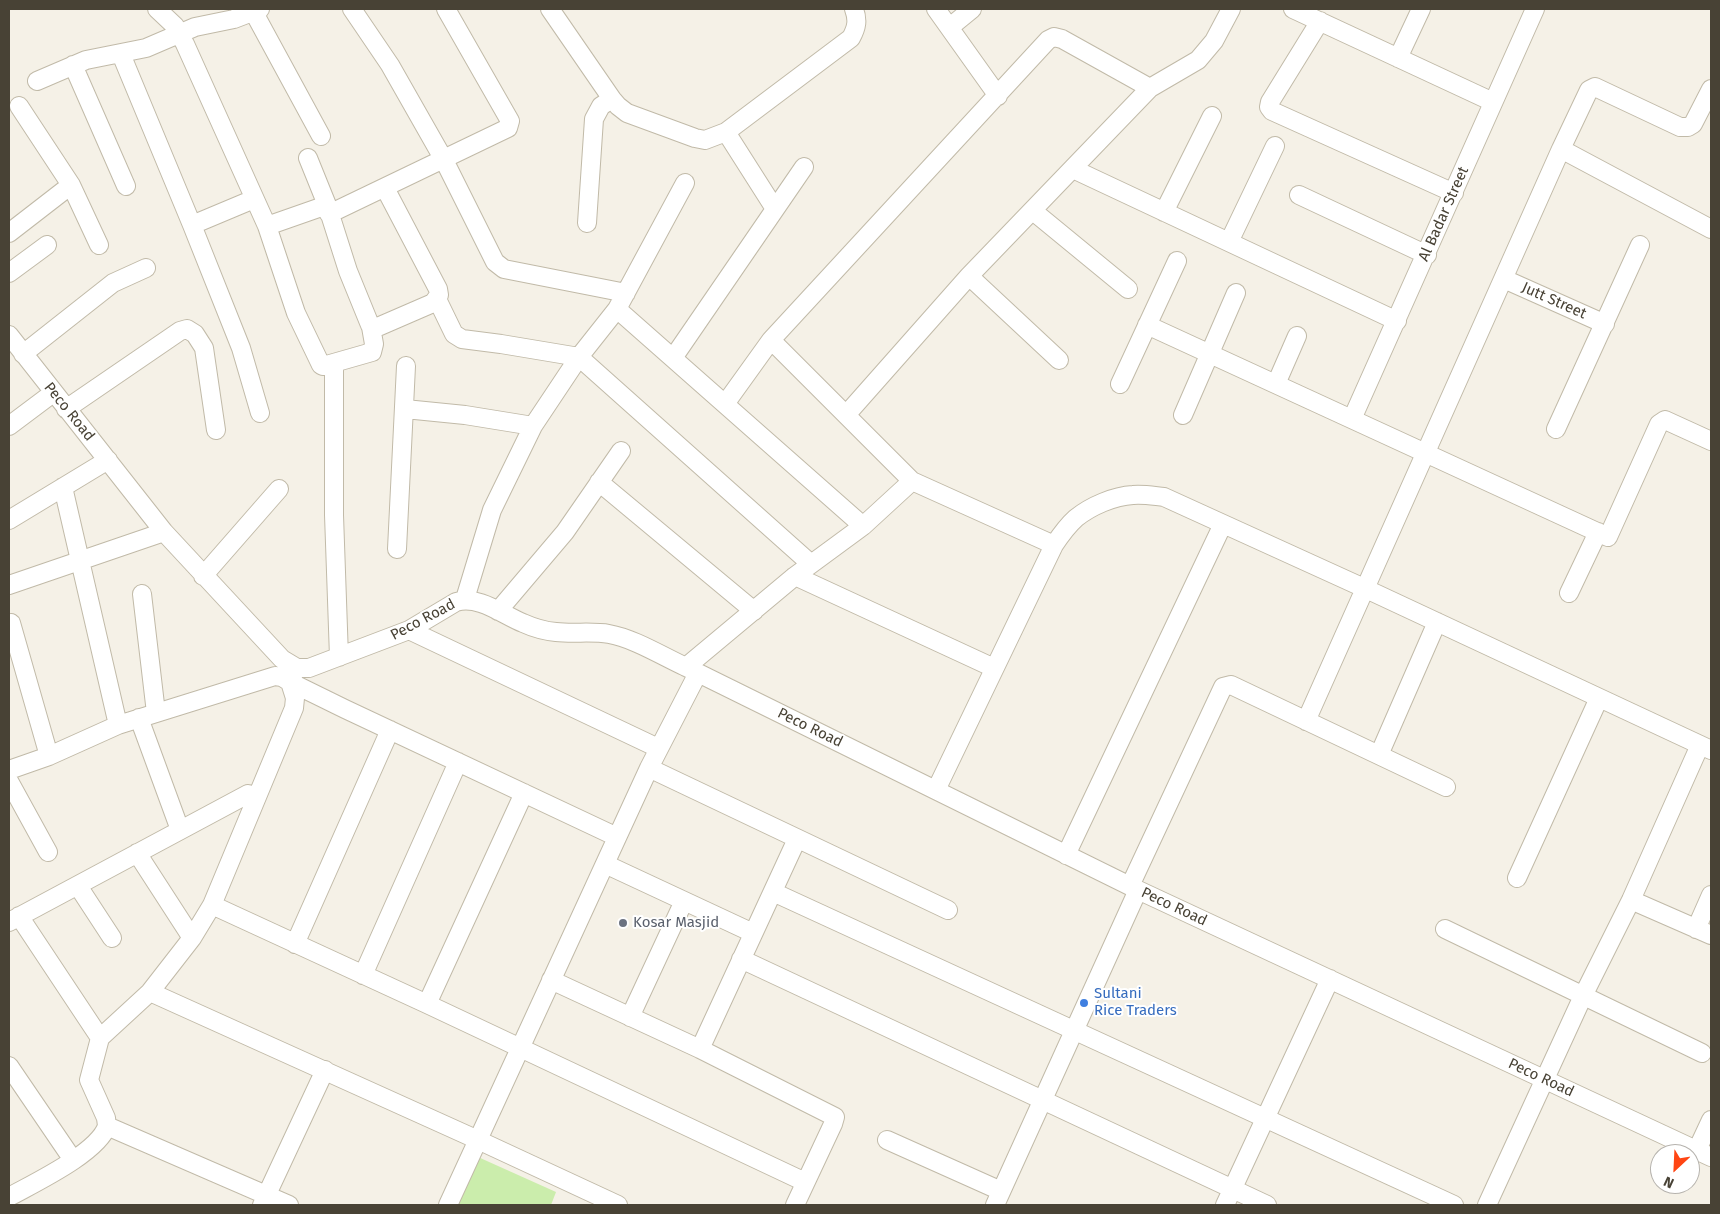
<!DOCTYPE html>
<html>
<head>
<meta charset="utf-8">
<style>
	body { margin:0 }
	#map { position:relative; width:1720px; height:1214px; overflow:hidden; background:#f5f1e7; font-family:"Fira Sans",sans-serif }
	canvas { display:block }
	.frame { position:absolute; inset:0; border:10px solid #484235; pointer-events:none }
	.north { position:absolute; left:1650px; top:1144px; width:50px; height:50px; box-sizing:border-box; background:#fff; border:1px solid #b6b3ae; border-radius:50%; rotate:205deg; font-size:14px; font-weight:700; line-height:20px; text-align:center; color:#484235 }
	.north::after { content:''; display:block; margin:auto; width:18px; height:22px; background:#ff4513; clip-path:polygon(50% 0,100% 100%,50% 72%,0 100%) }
</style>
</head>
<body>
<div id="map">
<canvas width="1720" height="1214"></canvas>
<div class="frame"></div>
<div class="north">N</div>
</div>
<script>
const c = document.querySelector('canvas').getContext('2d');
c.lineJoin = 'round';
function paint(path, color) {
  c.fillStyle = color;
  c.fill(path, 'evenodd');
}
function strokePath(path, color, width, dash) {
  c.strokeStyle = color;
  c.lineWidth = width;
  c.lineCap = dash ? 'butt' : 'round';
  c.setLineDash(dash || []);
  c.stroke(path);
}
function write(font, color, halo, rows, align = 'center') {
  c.font = font + ' "Fira Sans",sans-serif';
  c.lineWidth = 4;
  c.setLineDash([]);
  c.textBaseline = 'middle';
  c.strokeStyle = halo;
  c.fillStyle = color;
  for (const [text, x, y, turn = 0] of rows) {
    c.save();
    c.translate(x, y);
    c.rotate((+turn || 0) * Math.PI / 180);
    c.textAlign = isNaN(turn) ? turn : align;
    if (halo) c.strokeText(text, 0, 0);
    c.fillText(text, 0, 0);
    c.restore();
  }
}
paint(new Path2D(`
	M478,1157L556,1192L551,1205H456Z`), '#cbedac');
const minor = new Path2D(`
	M157,9L175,26L185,44L267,226L296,313L321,365L323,366L372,352L374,344L371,327
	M252,9L321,136
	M352,9L390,65L444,160L495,262L504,269L626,293
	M550,9L612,99L618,106L627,113L695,138L705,140L726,132L851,38C857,27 858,20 854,9
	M936,9L998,96
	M1293,9L1493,102
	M1320,21L1270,102L1269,107L1272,111L1454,193
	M950,27L972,9
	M121,54L192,225L241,348L260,413
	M1398,58L1421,9
	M73,65L126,186
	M37,81L86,60L146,48L195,27L234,19L260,9
	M19,106L71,185L99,245
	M726,132L775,209
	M1561,149L1711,229
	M308,158L327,205L348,271L370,325L373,329L433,303L439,295L438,289L385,188
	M1073,169L1397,321
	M1299,195L1427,255
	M1033,211L1128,289
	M1164,212L1212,116
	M329,214L508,128L510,121L446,9
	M587,223L594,119L601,106L612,99
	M192,225L254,199
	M267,226L327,205
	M9,233L71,185
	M1229,242L1275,146
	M9,273L47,245
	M969,276L1059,360
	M1504,279L1605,324
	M437,299L454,334L462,339L501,344L579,357L811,564
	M617,309L863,526
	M1147,325L1608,537L1659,424L1665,420L1711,441
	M9,335L164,532L282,659L297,668H309L409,630L456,602C479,595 503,615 523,623C534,628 545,631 556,632C574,634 592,631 609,634C633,638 664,657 686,667L1138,890L1711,1157
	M771,340L912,481L1054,545
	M23,354L113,283L146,268
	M673,358L804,167
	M334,363V515L339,657
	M1120,384L1177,261
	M1276,384L1297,336
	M725,404L771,340L1048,40L1054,37L1062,39L1150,88
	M66,409L180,331L187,329L195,334L204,348L216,430
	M405,409L465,415L533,426
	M846,415L969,276L1150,88L1198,60L1214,41L1231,9
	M1183,415L1236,293
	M1352,419L1535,9
	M9,426L53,393
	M1556,429L1640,245
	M599,482L754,611
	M63,487L118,725
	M9,520L108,460
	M397,549L406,366
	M203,576L279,489
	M795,576L994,668
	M9,585L164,532
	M1569,593L1598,532
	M142,594L156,713
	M465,599L492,510L533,426L579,357L617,309L685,183
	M498,611L565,532L621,451
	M11,623L49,756
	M409,630L658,748
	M686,667L795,576L863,526L912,481
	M290,682L345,709L617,837
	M139,718L180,830
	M1306,721L1561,149L1589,90L1595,87L1680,127H1688L1693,124L1711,89
	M1379,755L1437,622
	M649,768L948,910
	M9,770L49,756L118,725L275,676L282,677L290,682L294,673
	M9,781L48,852
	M936,790L1054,545C1060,536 1067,526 1076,518C1091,506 1114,496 1133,495C1143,494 1154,496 1164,497L1364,588L1711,750
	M137,853L192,938
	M1066,855L1223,524
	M605,864L753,933
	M1517,878L1599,698
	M78,886L112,938
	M1130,886L1223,687L1231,685L1446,787
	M773,892C1001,995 1226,1102 1454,1205
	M1631,900L1711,935
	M212,905L427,1004L805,1182
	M19,916L100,1038
	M9,922L248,794L257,797
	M1445,929L1702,1053
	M1696,929L1711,895
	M295,944L390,730
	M741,959L1267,1205
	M363,975L458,762
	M551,980L700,1049L835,1117L833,1124L795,1205
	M150,992L478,1140L618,1205
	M427,1004L524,793
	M630,1017L684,901
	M700,1049L797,839
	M9,1066L73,1160
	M107,1126L106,1118L89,1080L100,1038L150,992L192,938L212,905L294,708L295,698L290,682
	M887,1140L1001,1191
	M1697,1150L1711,1120
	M9,1197C34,1183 98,1153 107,1126L289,1205
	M262,1205L325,1070
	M448,1205L649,768L698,673
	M995,1205L1138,890
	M1225,1205L1330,979
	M1487,1205L1583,996L1631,900L1700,745`);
strokePath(minor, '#c1baa8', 20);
strokePath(minor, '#fff', 18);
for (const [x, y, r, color] of [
	[623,923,5,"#6b7280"],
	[1084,1003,5,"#3f7fe0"]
]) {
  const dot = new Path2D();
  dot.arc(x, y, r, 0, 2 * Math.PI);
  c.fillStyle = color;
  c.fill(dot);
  strokePath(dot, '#fff', 2);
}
write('15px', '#484235', '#fff', [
	["Al Badar Street",1444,214,-66],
	["Jutt Street",1554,301,24],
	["Peco Road",69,412,51],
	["Peco Road",423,620,-28],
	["Peco Road",810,728,26],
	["Peco Road",1174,907,25],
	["Peco Road",1541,1078,25]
]);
write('15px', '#5b616d', '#fff', [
	["Kosar Masjid",633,923]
], 'left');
write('15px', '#366cbe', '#fff', [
	["Sultani",1094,994],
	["Rice Traders",1094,1011]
], 'left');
</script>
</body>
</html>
